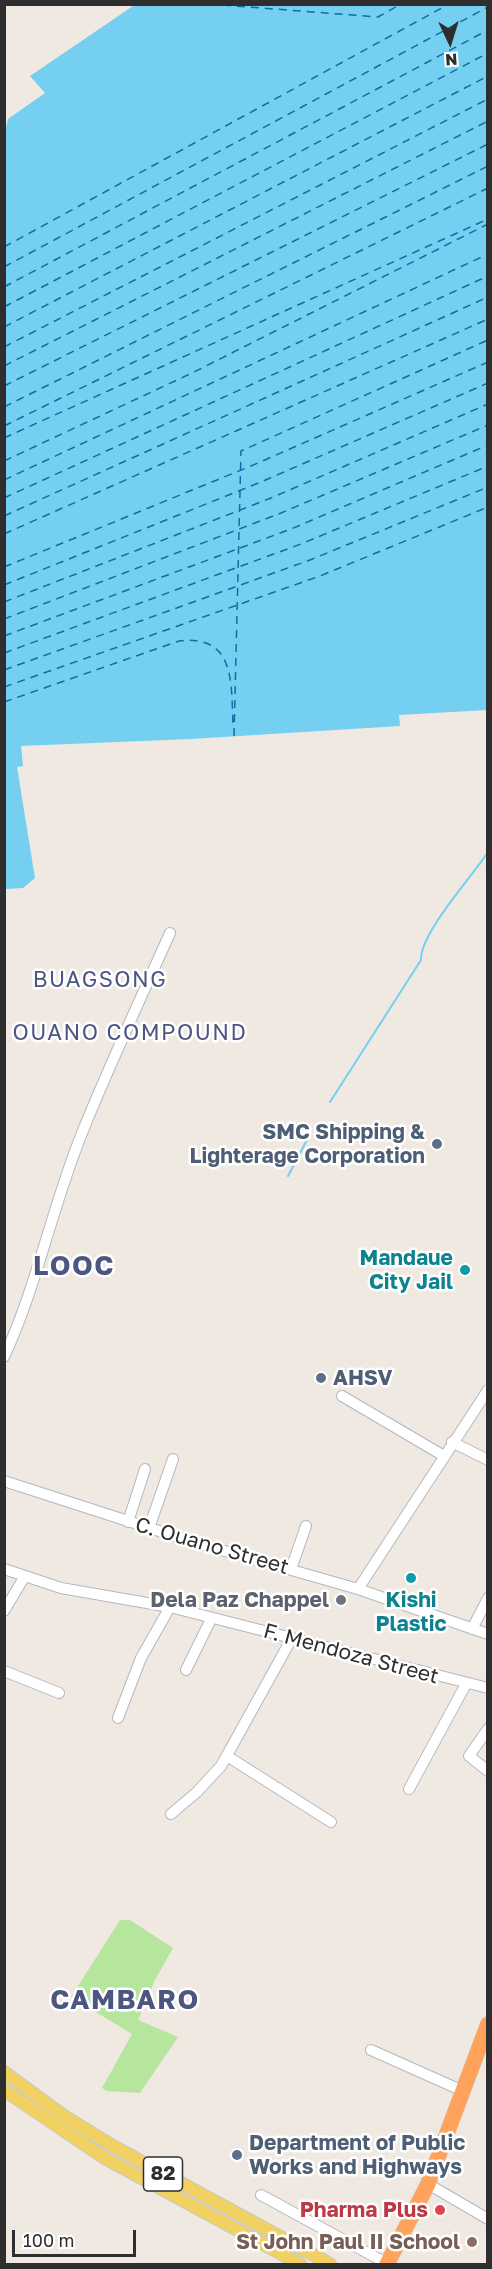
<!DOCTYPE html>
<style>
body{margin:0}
#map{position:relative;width:492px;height:2269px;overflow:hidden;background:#efe9e1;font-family:"Golos Text",sans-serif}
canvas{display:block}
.frame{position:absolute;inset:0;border:6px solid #2e2e2e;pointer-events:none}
.north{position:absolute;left:420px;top:12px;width:60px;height:60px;-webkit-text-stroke:4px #fff;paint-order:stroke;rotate:176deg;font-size:16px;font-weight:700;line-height:24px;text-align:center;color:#2e2e2e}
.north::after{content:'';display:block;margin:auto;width:21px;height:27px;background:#2e2e2e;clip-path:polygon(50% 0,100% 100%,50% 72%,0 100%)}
.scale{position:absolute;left:12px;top:2230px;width:124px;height:27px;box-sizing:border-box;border:3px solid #2e2e2e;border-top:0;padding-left:8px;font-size:18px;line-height:21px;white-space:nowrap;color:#2e2e2e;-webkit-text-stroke:4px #fff;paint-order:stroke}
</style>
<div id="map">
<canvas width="492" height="2269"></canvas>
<div class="frame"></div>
<div class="north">N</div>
<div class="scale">100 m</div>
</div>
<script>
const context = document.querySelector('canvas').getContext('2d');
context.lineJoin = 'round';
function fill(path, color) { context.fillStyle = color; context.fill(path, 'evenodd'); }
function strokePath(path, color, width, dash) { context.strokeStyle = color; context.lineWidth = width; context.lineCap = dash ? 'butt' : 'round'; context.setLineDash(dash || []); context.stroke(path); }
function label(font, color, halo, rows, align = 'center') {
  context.font = font + ' "Golos Text",sans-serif'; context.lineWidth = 5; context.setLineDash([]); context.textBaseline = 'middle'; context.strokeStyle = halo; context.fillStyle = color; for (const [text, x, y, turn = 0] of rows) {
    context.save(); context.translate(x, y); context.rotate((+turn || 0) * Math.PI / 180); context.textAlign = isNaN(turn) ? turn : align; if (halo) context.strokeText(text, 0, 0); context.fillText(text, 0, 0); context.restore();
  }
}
fill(new Path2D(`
 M 120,1920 L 130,1920 L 173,1948 L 155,1980 L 138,2020 L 178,2037 L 140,2093 L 107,2091 L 102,2088 L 132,2034 L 71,1997 Z`), '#b6e59e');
fill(new Path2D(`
 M 136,4 L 487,5 L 487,710 L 399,715 L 400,726 L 191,739 L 21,746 L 23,766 L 17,767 L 35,878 L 23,888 L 5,889 L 5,132 L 8,119 L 45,93 L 30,76 Z`), '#75cff0');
strokePath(new Path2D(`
 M 330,1102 L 421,960 C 420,933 472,877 488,852
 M 288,1176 L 308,1138`), '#75cff0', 2);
strokePath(new Path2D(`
 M 209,4 L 378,17 L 401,4
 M 4,247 L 449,4
 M 4,267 L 488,7
 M 4,287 L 488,30
 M 4,307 L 488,53
 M 4,327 L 488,76
 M 4,347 L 488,99
 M 4,366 L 488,121
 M 4,386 L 488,144
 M 4,407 L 488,166
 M 4,426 L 488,188
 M 4,438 L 488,219
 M 4,461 L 192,373 L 488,224
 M 4,480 L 488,254
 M 4,498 L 488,276
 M 4,516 L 488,297
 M 4,534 L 488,319
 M 4,567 L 251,466 L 488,362
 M 4,585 L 261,482 L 488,383
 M 4,602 L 271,498 L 488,404
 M 4,619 L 281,513 L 488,425
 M 4,636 L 291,529 L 488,445
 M 4,653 L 301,544 L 488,466
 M 4,670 L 310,560 L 488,487
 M 4,687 L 320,576 L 488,507
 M 4,702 L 179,641 C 236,634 231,684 233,725
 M 234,736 L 241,451 L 488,340`), '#0d6fa3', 1.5, [8, 6]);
const minor = new Path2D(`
 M 4,1357 C 37,1286 52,1207 82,1133 C 109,1066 140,1000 170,933
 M 342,1396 L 444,1456
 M 452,1442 L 488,1460
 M 4,1481 L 193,1542 L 358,1589 L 488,1634
 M 128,1522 L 145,1469
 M 149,1528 L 173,1459
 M 4,1569 L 61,1588 L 170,1607 L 488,1688
 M 291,1569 L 306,1526
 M 358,1589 L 488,1390
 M 4,1611 L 25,1576
 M 472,1629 L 488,1598
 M 186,1670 L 211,1619
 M 4,1671 L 59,1693
 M 118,1718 L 141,1658 L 170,1607
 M 488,1729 L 469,1756 L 488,1771
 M 227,1756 L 331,1822
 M 409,1789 L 466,1684
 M 171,1814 L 197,1792 L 221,1766 L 292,1638
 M 371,2050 L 463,2091
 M 428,2184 L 488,2219
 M 261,2195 L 388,2264`);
const major = new Path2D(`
 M 4,2072 L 64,2116 L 111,2145 L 330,2264
 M 4,2090 L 103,2157 L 300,2264`);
const highway = new Path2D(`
 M 387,2264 L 428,2184 L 488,2024`);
strokePath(minor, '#b4b7c1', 12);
strokePath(major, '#c9c9c9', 14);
strokePath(highway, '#c9c9c9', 16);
strokePath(minor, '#fff', 10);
strokePath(major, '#f2d163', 12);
strokePath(highway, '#ffa35c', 15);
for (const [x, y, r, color] of [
 [437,1144,6,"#5c6f8a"],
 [465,1270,6,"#0f9aa8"],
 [321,1378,6,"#5c6f8a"],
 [411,1578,6,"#0f9aa8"],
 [341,1600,6,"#6b7280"],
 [237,2155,6,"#5c6f8a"],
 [440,2210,6,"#e0444e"],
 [472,2242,6,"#8d6e63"]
]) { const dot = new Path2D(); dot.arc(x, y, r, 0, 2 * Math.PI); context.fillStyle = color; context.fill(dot); strokePath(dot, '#fff', 2); }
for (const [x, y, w] of [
 [163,2174,39]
]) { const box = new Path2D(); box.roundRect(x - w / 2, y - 17, w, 34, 4.5); context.fillStyle = '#fff'; context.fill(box); strokePath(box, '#2e2e2e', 1.5); }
label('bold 20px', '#2e2e2e', null, [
 ["82",163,2174]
]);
label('bold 21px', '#4e5e75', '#fff', [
 ["SMC Shipping &",425,1132,"right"],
 ["Lighterage Corporation",425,1156,"right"],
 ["AHSV",333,1378],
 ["Department of Public",249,2143],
 ["Works and Highways",249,2167]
], 'left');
label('bold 21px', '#0d838f', '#fff', [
 ["Mandaue",453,1258],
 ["City Jail",453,1282],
 ["Kishi",411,1600,"center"],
 ["Plastic",411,1624,"center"]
], 'right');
label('21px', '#2e2e2e', '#fff', [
 ["C. Ouano Street",212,1546,16],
 ["F. Mendoza Street",351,1654,15]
]);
label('bold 21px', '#5b616d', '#fff', [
 ["Dela Paz Chappel",329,1600]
], 'right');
label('bold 21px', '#be3a42', '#fff', [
 ["Pharma Plus",428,2210]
], 'right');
label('bold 21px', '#785e54', '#fff', [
 ["St John Paul II School",460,2242]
], 'right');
context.letterSpacing = '1.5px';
label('22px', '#4d5680', '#fff', [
 ["BUAGSONG",100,980],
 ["OUANO COMPOUND",130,1033]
]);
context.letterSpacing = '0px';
context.letterSpacing = '1.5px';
label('bold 27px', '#4d5680', '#fff', [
 ["LOOC",74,1266],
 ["CAMBARO",125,2000]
]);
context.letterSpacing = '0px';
</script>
